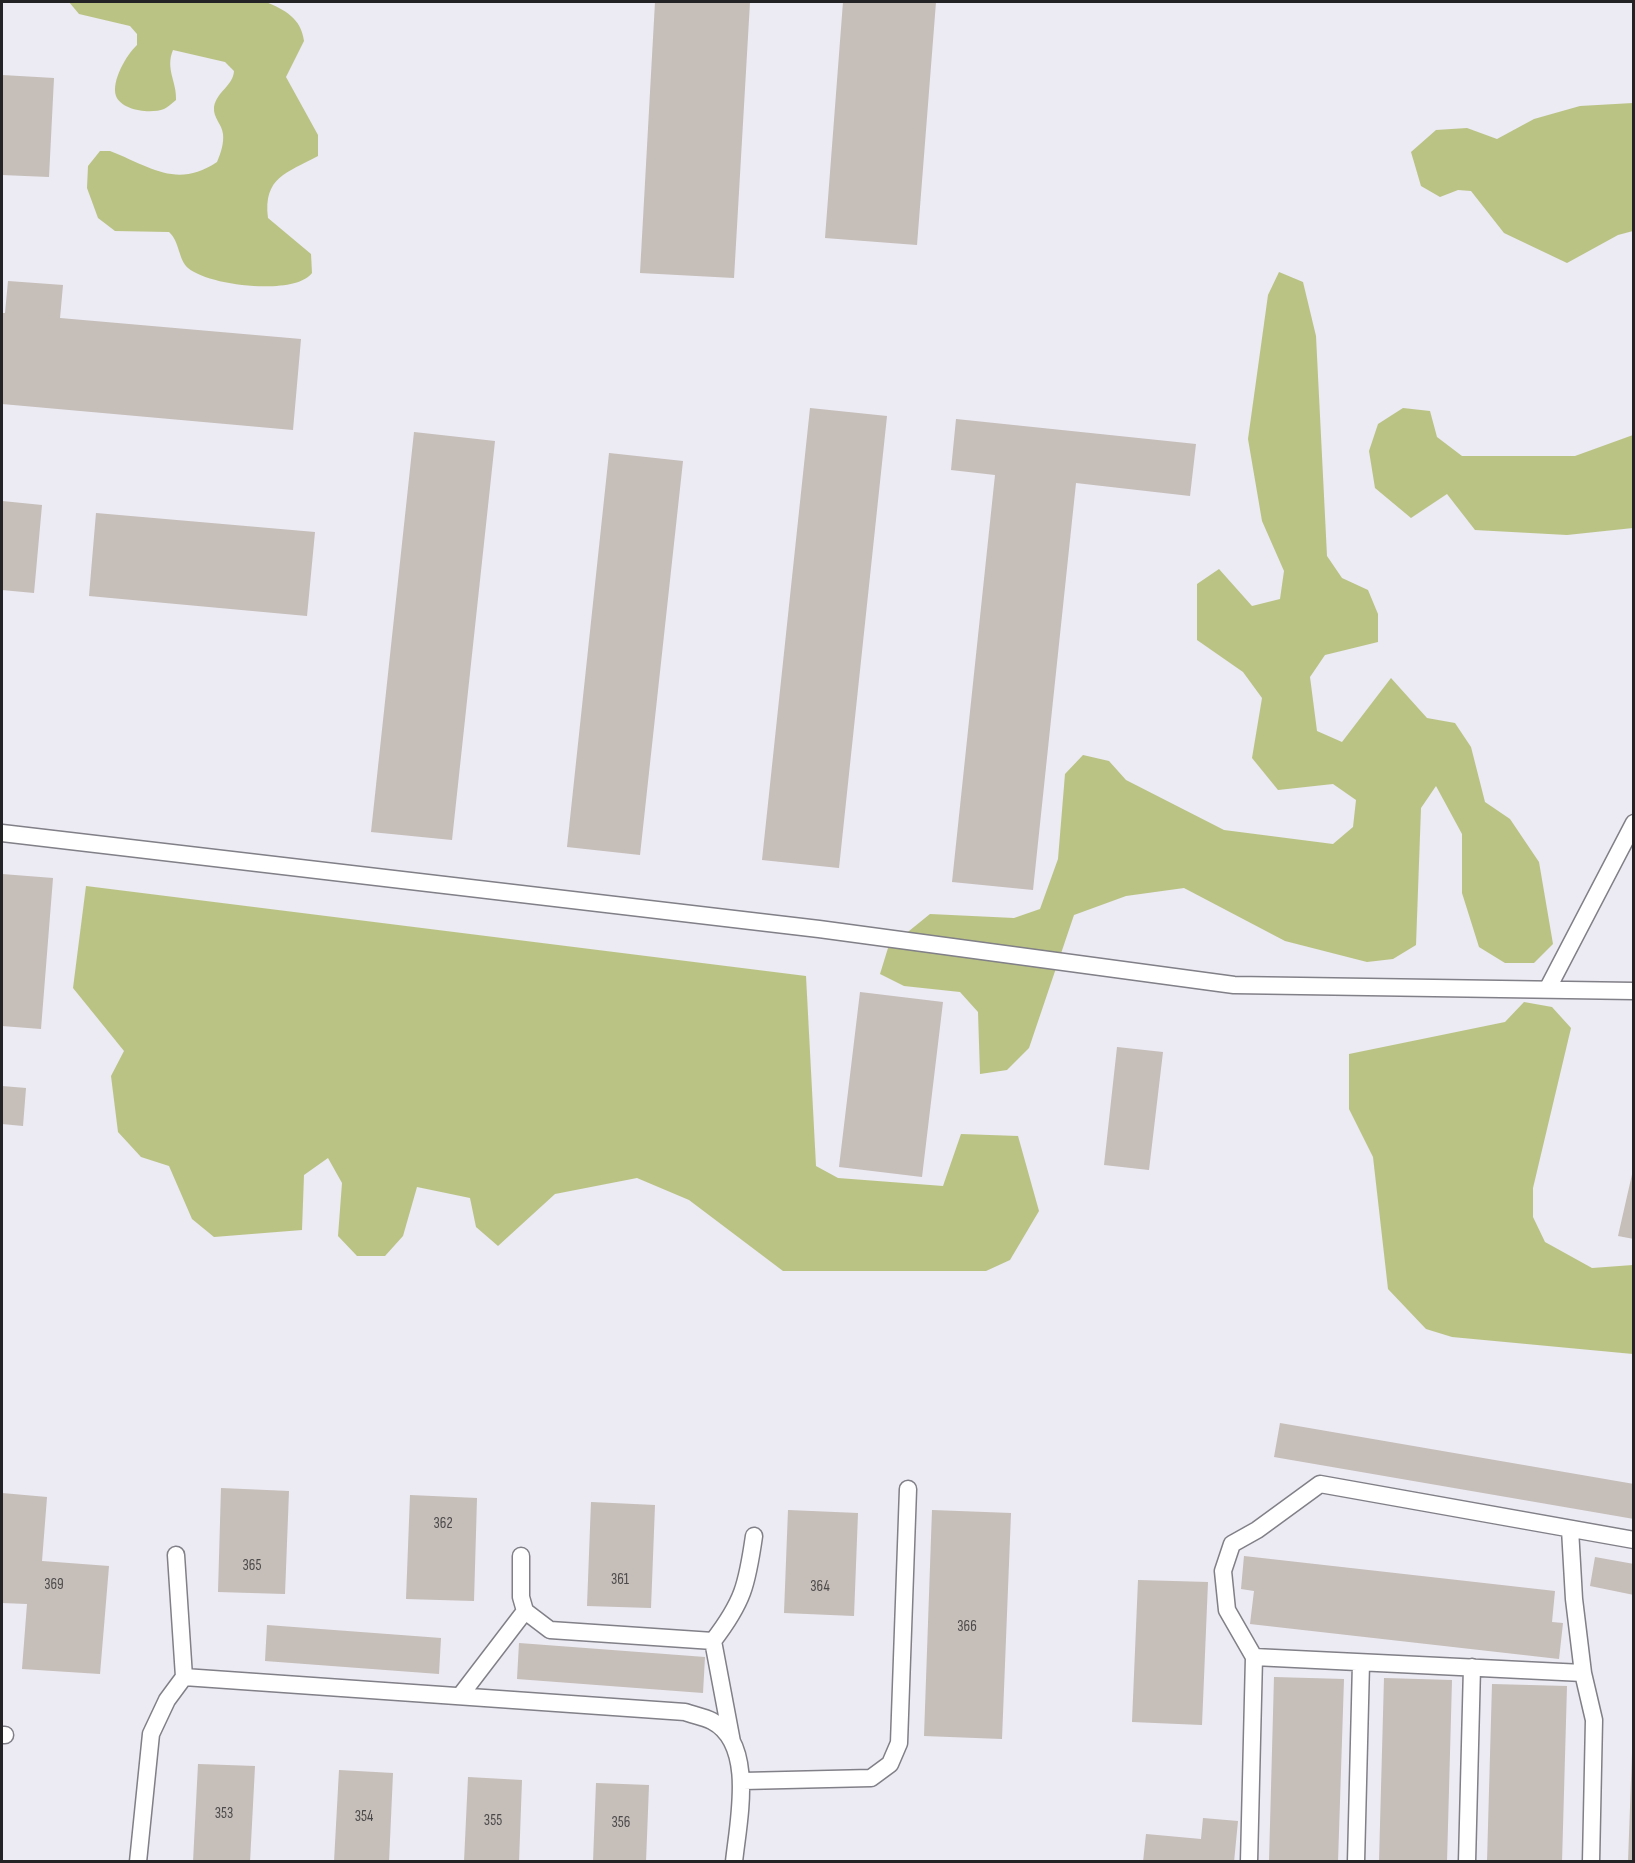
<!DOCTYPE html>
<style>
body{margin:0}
#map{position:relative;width:1635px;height:1863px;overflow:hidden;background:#eceaf2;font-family:"Sofia Sans Condensed",sans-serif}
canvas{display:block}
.frame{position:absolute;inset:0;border:3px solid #232225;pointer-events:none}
</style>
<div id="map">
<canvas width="1635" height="1863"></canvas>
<div class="frame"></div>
</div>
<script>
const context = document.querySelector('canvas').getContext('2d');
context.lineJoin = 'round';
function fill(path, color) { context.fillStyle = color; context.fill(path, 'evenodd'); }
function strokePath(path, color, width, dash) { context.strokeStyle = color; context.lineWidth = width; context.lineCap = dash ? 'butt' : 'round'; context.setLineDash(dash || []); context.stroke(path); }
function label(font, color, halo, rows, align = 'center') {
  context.font = font + ' "Sofia Sans Condensed",sans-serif'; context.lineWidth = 4.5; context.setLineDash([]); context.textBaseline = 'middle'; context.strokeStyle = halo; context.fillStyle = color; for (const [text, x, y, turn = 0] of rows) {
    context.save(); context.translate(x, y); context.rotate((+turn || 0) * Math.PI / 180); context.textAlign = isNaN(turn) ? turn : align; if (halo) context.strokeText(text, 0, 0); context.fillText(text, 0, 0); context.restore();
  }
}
fill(new Path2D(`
 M 69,2 L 266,2 C 285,10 301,18 304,41 L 286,77 L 318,135 L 318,156 C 287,173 263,177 268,218 L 311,254 L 312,273 C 295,296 209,286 188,268 C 178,259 180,242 169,232 L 115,231 L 98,218 L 87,188 L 88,166 L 100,151 L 110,151 C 151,167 177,189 217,162 C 221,153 224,143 223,134 C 222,124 213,118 214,107 C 217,91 233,86 234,71 L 225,62 L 173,50 C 165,69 177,82 176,100 C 172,103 168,107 164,109 C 151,114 122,111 116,96 C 111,81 127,54 137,45 L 137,34 L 130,26 L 79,14 Z
 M 1633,103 L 1633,231 L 1618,235 L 1567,263 L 1504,233 L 1471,191 L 1458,190 L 1440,197 L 1421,186 L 1411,152 L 1436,130 L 1467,128 L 1497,139 L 1534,119 L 1580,106 Z
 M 1279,272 L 1303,282 L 1316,336 L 1327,556 L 1342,578 L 1368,590 L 1378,614 L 1378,642 L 1325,655 L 1310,677 L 1317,731 L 1342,742 L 1391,678 L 1427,718 L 1455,723 L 1471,747 L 1485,802 L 1510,819 L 1539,862 L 1553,944 L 1534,963 L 1505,963 L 1479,947 L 1462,893 L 1462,834 L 1436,786 L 1421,808 L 1416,945 L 1393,959 L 1367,962 L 1285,941 L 1184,888 L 1126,896 L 1074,915 L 1029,1048 L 1007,1070 L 980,1074 L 978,1012 L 960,992 L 904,986 L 880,974 L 888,948 L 930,914 L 1014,918 L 1040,909 L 1058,859 L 1065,774 L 1083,755 L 1109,761 L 1126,780 L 1224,830 L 1333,844 L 1353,827 L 1356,800 L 1333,784 L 1278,790 L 1252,758 L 1262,698 L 1243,672 L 1197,640 L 1197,584 L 1219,569 L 1252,606 L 1280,599 L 1284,571 L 1262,521 L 1248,439 L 1268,295 Z
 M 1403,408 L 1430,411 L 1437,437 L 1462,456 L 1575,456 L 1633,435 L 1633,528 L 1567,535 L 1475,530 L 1447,494 L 1411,518 L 1375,488 L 1369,451 L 1378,424 Z
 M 86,886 L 806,976 L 816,1166 L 838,1178 L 943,1186 L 961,1134 L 1018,1136 L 1039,1211 L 1010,1260 L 986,1271 L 783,1271 L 689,1200 L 637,1178 L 555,1194 L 498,1246 L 476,1227 L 470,1198 L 417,1187 L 403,1236 L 385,1256 L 357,1256 L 338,1236 L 342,1183 L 328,1158 L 304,1175 L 302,1230 L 214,1237 L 192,1219 L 169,1166 L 141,1157 L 118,1132 L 111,1076 L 124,1051 L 73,988 Z
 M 1524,1002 L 1552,1007 L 1571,1028 L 1533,1188 L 1533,1217 L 1545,1242 L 1592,1268 L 1633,1265 L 1633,1354 L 1452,1337 L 1426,1329 L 1388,1289 L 1373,1157 L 1349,1109 L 1349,1054 L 1505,1022 Z`), '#bac384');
fill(new Path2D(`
 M 655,2 L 750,2 L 734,278 L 640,273 Z
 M 843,2 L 936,2 L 917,245 L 825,238 Z
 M 2,75 L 54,78 L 49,177 L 2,175 Z
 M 8,281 L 63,285 L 60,318 L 301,339 L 293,430 L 2,404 L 2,313 L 5,313 Z
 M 810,408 L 887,416 L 839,868 L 762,860 Z
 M 956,419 L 1196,444 L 1190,496 L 1076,483 L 1033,890 L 952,882 L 995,475 L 951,470 Z
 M 414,432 L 495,441 L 452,840 L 371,832 Z
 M 609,453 L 683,461 L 640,855 L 567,847 Z
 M 2,501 L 42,505 L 34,593 L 2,590 Z
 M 96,513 L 315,532 L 307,616 L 89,596 Z
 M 2,874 L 53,878 L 41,1029 L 2,1026 Z
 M 860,992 L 943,1002 L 922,1177 L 839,1167 Z
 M 1117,1047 L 1163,1052 L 1149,1170 L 1104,1165 Z
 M 2,1086 L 26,1088 L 23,1126 L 2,1124 Z
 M 1633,1170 L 1634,1170 L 1634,1239 L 1618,1236 Z
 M 1280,1423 L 1634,1484 L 1634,1519 L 1274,1457 Z
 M 221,1488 L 289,1491 L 285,1594 L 218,1592 Z
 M 2,1493 L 47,1497 L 42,1561 L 109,1566 L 100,1674 L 22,1669 L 27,1604 L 2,1603 Z
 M 410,1495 L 477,1498 L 474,1601 L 406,1599 Z
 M 591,1502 L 655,1505 L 651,1608 L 587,1606 Z
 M 788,1510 L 858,1513 L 854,1616 L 784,1613 Z
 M 932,1510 L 1011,1513 L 1002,1739 L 924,1736 Z
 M 1244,1556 L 1555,1591 L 1552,1622 L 1563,1623 L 1559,1659 L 1250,1624 L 1254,1591 L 1241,1589 Z
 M 1595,1557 L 1634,1564 L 1634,1595 L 1590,1586 Z
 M 1138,1580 L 1208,1582 L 1202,1725 L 1132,1722 Z
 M 267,1625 L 441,1638 L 439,1674 L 265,1661 Z
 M 519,1643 L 705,1657 L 703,1693 L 517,1679 Z
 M 1274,1677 L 1344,1679 L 1338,1862 L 1269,1862 Z
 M 1384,1678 L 1452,1680 L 1447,1862 L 1379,1862 Z
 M 1492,1684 L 1567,1686 L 1562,1862 L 1487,1862 Z
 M 1632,1753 L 1634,1862 L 1628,1862 Z
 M 198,1764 L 255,1766 L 250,1862 L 193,1862 Z
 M 339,1770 L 393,1773 L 389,1862 L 334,1862 Z
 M 468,1777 L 522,1780 L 519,1862 L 464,1862 Z
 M 596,1783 L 649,1785 L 646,1862 L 593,1862 Z
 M 1203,1818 L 1238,1821 L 1234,1862 L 1143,1862 L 1146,1834 L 1201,1839 Z`), '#c5beb9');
const service = new Path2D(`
 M 2,833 L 819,929 L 1234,985 L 1634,991
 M 1548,988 L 1634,823
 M 1570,1529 L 1574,1599 L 1583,1673 L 1594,1720 L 1591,1862
 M 176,1555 L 184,1677 L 685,1712 C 693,1715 704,1717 712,1721 C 756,1744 738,1822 734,1862
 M 521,1556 L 521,1597 L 525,1611 L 550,1630 L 713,1641 L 732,1742
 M 713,1641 C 743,1602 747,1585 754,1536
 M 1583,1673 L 1254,1657 L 1227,1610 L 1223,1571 L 1232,1544 L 1257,1530 L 1320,1484 L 1634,1540
 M 460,1696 L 525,1611
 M 2,1735 L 5,1735
 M 743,1781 L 871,1778 L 890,1764 L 899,1743 L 908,1489
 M 138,1862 L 151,1734 L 167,1700 L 184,1677
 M 1249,1862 L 1254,1657
 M 1356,1862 L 1361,1663
 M 1467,1862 L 1472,1667`);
strokePath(service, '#817f87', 19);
strokePath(service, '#fff', 16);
label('15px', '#4c494a', null, [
 ["362",443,1524],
 ["365",252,1566],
 ["361",620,1580],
 ["369",54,1585],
 ["364",820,1587],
 ["366",967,1627],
 ["353",224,1814],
 ["354",364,1817],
 ["355",493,1821],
 ["356",621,1823]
]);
</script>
